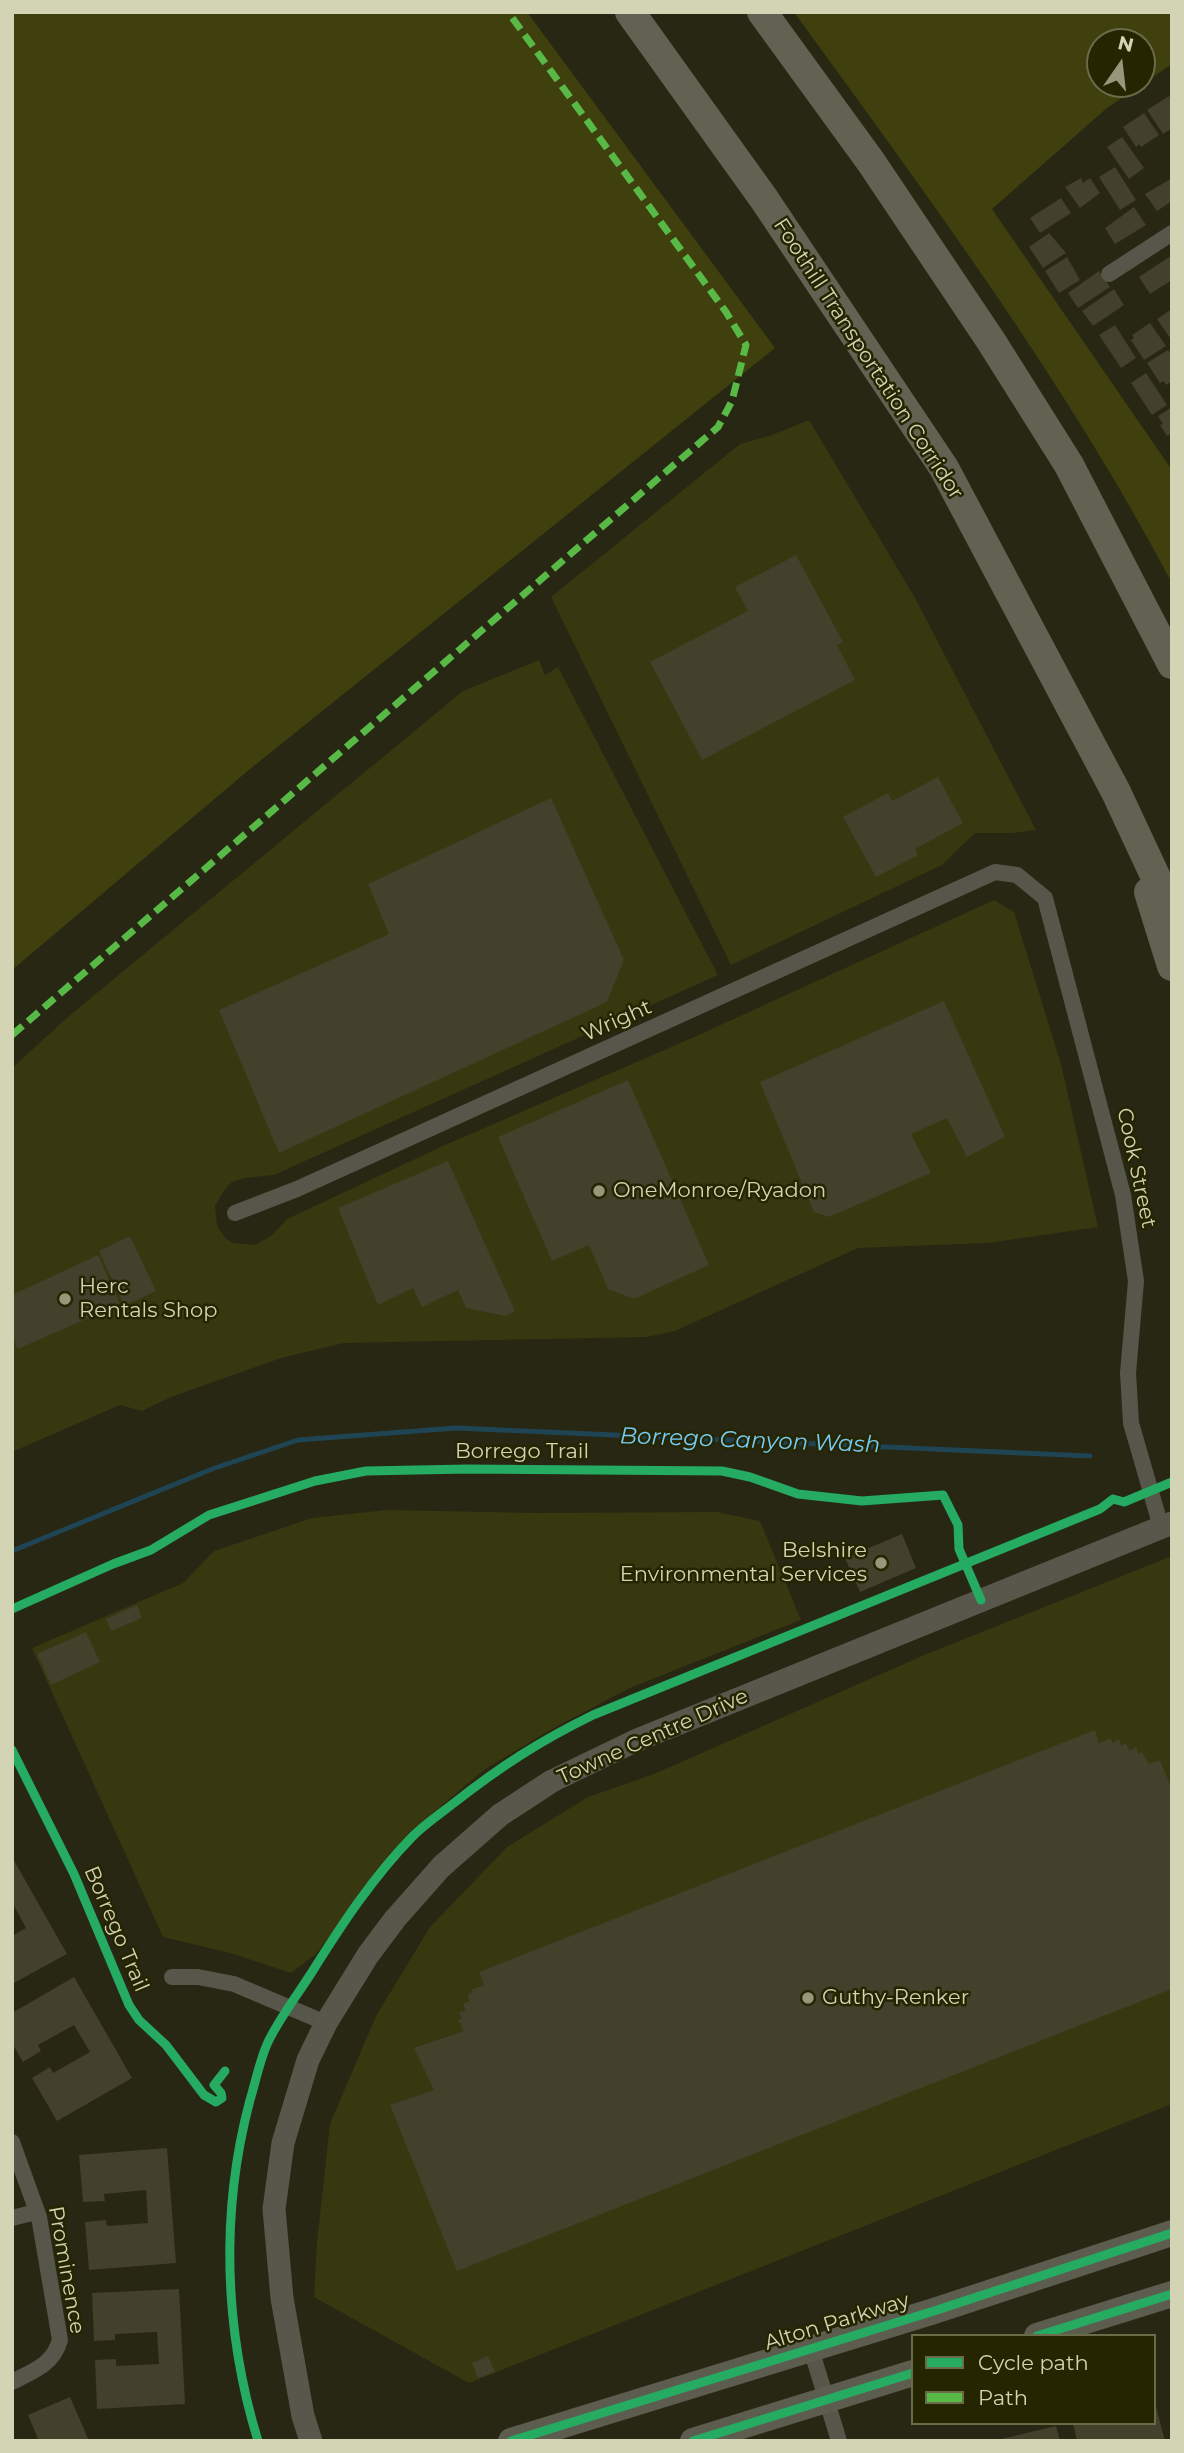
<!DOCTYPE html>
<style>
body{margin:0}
#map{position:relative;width:1184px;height:2453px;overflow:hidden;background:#272713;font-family:Montserrat,sans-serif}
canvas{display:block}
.frame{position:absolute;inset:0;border:14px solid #d2d4b3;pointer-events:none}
.legend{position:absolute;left:911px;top:2334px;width:245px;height:91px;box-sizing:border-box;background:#252501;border:2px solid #6a6b48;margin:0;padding:9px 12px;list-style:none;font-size:21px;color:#d2d4b3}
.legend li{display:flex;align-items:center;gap:14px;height:35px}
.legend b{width:35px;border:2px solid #6a6b48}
.north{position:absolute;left:1086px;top:28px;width:70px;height:70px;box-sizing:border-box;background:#252501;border:2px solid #6a6b48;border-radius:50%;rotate:14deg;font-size:19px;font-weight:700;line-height:28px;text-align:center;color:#d2d4b3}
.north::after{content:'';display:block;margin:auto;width:24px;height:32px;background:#96977b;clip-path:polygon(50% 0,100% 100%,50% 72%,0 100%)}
</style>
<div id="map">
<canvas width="1184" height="2453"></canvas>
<div class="frame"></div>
<ul class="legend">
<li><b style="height:9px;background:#26ab63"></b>Cycle path</li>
<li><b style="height:9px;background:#58b947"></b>Path</li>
</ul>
<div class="north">N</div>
</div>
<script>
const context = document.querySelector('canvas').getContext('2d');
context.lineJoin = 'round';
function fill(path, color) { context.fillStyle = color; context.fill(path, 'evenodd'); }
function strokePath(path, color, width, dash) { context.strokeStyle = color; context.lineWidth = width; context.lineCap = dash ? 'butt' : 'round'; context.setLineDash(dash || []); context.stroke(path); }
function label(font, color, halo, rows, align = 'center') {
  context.font = font + ' Montserrat,sans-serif'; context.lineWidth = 5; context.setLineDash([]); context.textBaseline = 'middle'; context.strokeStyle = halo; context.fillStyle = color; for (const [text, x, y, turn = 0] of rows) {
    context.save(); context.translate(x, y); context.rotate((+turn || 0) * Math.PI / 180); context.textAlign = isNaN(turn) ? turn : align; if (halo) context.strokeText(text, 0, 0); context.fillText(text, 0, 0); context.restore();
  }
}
fill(new Path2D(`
 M 809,420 L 914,596 L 1036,830 L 1013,833 L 975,833 L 942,865 L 731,965 L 551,597 L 740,444 L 772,435 Z
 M 539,660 L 545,675 L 558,667 L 718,975 L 274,1175 L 244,1178 L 232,1182 L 225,1189 L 215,1206 L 217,1225 L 225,1238 L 233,1243 L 255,1245 L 271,1236 L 287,1219 L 445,1145 L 692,1038 L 994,900 L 1014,912 L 1061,1064 L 1098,1227 L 988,1243 L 858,1248 L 675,1331 L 647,1337 L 344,1343 L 281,1358 L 171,1397 L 142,1411 L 120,1405 L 12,1452 L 12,1068 L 70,1015 L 463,691 Z
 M 387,1510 L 538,1513 L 717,1512 L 760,1521 L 801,1620 L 630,1688 L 550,1730 L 484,1770 L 409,1833 L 315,1955 L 291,1973 L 230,1953 L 163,1937 L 32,1648 L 183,1583 L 214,1551 L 312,1518 Z
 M 1172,1556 L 1172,2104 L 469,2383 L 314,2297 L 317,2242 L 330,2124 L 376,2016 L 430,1927 L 507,1847 L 588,1797 L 654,1774 L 922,1656 Z`), '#373710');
fill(new Path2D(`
 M 12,12 L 527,12 L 775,348 L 250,769 L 12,970 Z
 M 794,12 L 1172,12 L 1172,64 L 1107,108 L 992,209 L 1172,470 L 1172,583 C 1065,380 928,197 794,12 ZM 1100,42 L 1142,42 L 1142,84 L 1100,84 Z`), '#3f400d');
strokePath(new Path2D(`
 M 12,1551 L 212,1469 L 298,1440 L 456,1428 L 1090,1456`), '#1f4453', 5);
fill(new Path2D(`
 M 1169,96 L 1172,101 L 1172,128 L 1163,134 L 1147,110 Z
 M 1144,113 L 1159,135 L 1141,147 L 1139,144 L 1136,147 L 1123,127 Z
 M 1122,137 L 1144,168 L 1129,179 L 1107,147 Z
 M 1115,167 L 1136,200 L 1120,210 L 1099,177 Z
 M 1081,178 L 1083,183 L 1090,178 L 1100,193 L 1080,208 L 1065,187 Z
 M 1172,178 L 1172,201 L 1157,211 L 1145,194 Z
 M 1061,198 L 1071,213 L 1040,233 L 1030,218 Z
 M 1134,207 L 1146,225 L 1115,244 L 1105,228 Z
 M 1049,233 L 1066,253 L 1043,268 L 1029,247 Z
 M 1067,257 L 1080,280 L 1059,293 L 1045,271 Z
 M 1169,257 L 1172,261 L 1172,280 L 1150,294 L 1139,277 Z
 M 1099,271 L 1110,287 L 1078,308 L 1068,293 Z
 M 1114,289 L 1124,305 L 1093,326 L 1082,311 Z
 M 1172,309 L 1172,341 L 1157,319 Z
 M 1150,323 L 1166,346 L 1144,360 L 1131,340 L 1134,338 L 1132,335 Z
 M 1115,325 L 1136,358 L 1121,368 L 1099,335 Z
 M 1168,350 L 1172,355 L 1172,381 L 1166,385 L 1164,381 L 1160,383 L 1147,363 Z
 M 1146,373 L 1167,405 L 1152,415 L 1131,383 Z
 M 1172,407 L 1172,433 L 1167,436 L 1160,425 L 1163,424 L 1158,416 Z
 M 796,555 L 843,642 L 837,645 L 855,680 L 702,760 L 650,662 L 748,611 L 735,587 Z
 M 938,777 L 963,823 L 915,849 L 918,855 L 876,877 L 843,817 L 888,793 L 892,801 Z
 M 551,798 L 624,960 L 607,1002 L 279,1153 L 219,1010 L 389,934 L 368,884 Z
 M 944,1001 L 1005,1137 L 967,1157 L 947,1118 L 911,1134 L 931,1173 L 829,1217 L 814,1212 L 760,1082 Z
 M 628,1080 L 709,1265 L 634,1299 L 608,1289 L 589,1245 L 552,1261 L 498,1137 Z
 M 448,1161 L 515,1311 L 505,1316 L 466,1308 L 458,1290 L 422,1307 L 413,1288 L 378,1305 L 338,1208 Z
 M 130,1236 L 156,1291 L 124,1306 L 99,1251 Z
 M 98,1255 L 120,1304 L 18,1349 L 12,1337 L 12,1295 Z
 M 902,1534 L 916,1568 L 860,1592 L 845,1558 Z
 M 137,1605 L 142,1618 L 111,1631 L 106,1619 Z
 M 86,1632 L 100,1662 L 51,1685 L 37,1654 Z
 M 1095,1730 L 1099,1743 L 1111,1738 L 1112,1743 L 1119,1739 L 1121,1746 L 1126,1743 L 1130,1751 L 1136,1747 L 1139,1754 L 1142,1752 L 1149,1764 L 1160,1760 L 1172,1790 L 1172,1989 L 457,2271 L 390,2105 L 434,2090 L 414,2048 L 464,2031 L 458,2020 L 462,2019 L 459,2012 L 466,2011 L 463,2004 L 470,2001 L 467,1995 L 473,1993 L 471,1990 L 484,1985 L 479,1972 Z
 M 12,1857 L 67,1954 L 12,1984 L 12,1936 L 26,1928 L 12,1902 Z
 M 74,1977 L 132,2078 L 57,2121 L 32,2078 L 50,2067 L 53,2073 L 90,2052 L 74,2025 L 38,2045 L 41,2051 L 23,2062 L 12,2043 L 12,2013 Z
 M 167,2148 L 176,2263 L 89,2270 L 85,2222 L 106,2220 L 107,2226 L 148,2223 L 146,2190 L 104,2194 L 105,2201 L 83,2202 L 79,2155 Z
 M 179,2289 L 185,2404 L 97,2409 L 95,2360 L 116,2359 L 116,2366 L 159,2364 L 157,2332 L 115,2334 L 115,2340 L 94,2341 L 92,2293 Z
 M 488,2356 L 495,2372 L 478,2378 L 472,2363 Z
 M 70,2397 L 89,2441 L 39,2441 L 28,2415 Z
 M 1154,2399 L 1165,2441 L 1077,2441 L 1073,2423 L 1154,2423 Z
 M 1056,2426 L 1060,2441 L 997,2441 L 997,2440 Z`), '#43402b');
strokePath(new Path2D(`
 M 1109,274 L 1172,233
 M 235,1213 L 297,1189 L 995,872 L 1017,875 L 1045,898 L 1123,1195 L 1136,1281 L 1128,1373 L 1131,1423 L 1161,1527
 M 172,1977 L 198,1977 L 234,1984 L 326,2023
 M 12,2142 L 39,2217 L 60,2340 C 53,2365 33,2371 12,2382
 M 12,2218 L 36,2212
 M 811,2349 L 839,2441`), '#56574a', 16);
strokePath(new Path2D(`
 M 311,2441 L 303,2416 L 282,2298 L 274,2209 L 283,2143 L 308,2060 L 326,2023 L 368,1955 L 395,1919 L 441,1867 L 500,1815 L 552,1781 L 635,1741 L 1172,1523`), '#57574b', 23);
strokePath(new Path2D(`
 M 1037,2336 L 1172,2294
 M 511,2441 L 934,2311 L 1172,2233
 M 693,2441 L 913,2373`), '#5d5d4f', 26);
strokePath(new Path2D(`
 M 630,12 L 764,199 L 944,468 L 1116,792 L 1172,912
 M 762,12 L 871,162 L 991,341 L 1069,465 L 1172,664
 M 1149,892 L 1172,966`), '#626253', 30);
strokePath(new Path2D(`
 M 12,1035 L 718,427 L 732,401 L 746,345 L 726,312 L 508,12`), '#58b947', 7, [14, 7]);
strokePath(new Path2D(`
 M 12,1609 L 113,1564 L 151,1550 L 209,1515 L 315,1481 L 366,1471 L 467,1469 L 722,1471 L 750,1477 L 798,1494 L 862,1501 L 943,1495 L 958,1525 L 959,1549 L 981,1600
 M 12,1750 L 74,1874 L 129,2005 L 139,2020 L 166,2045 L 204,2095 L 216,2102 L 222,2098 L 221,2093 L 214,2085 L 225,2071
 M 1037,2336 L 1172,2294
 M 258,2441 C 224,2330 220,2212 250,2100 C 256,2081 260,2058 269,2040 C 281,2016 298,1994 312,1972 C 342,1924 373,1877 413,1836 C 425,1824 441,1813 454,1803 C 501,1766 540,1741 593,1715 L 1100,1509 L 1113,1499 L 1124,1502 L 1172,1482
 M 511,2441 L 934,2311 L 1172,2233
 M 693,2441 L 913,2373`), '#26ab63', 9);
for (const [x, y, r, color] of [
 [599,1191,7,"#96977b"],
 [65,1299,7,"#96977b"],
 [881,1563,7,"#96977b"],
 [808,1998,7,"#96977b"]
]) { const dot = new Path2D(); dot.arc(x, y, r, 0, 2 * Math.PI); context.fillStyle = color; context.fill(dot); strokePath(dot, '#252501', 2.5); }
label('21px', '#d2d4b3', '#252501', [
 ["Foothill Transportation Corridor",868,359,57],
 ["Wright",617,1021,-24],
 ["Cook Street",1136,1168,78],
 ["Borrego Trail",522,1452],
 ["Towne Centre Drive",653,1737,-24],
 ["Borrego Trail",116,1929,67],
 ["Prominence",66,2270,80],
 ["Alton Parkway",837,2322,-17]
]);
label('21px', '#d2d4b3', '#252501', [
 ["OneMonroe/Ryadon",613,1191],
 ["Herc",79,1287],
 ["Rentals Shop",79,1311],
 ["Belshire",867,1551,"right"],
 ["Environmental Services",867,1575,"right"],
 ["Guthy-Renker",822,1998]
], 'left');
label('italic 23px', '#74caf2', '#252501', [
 ["Borrego Canyon Wash",750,1441,2]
]);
</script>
